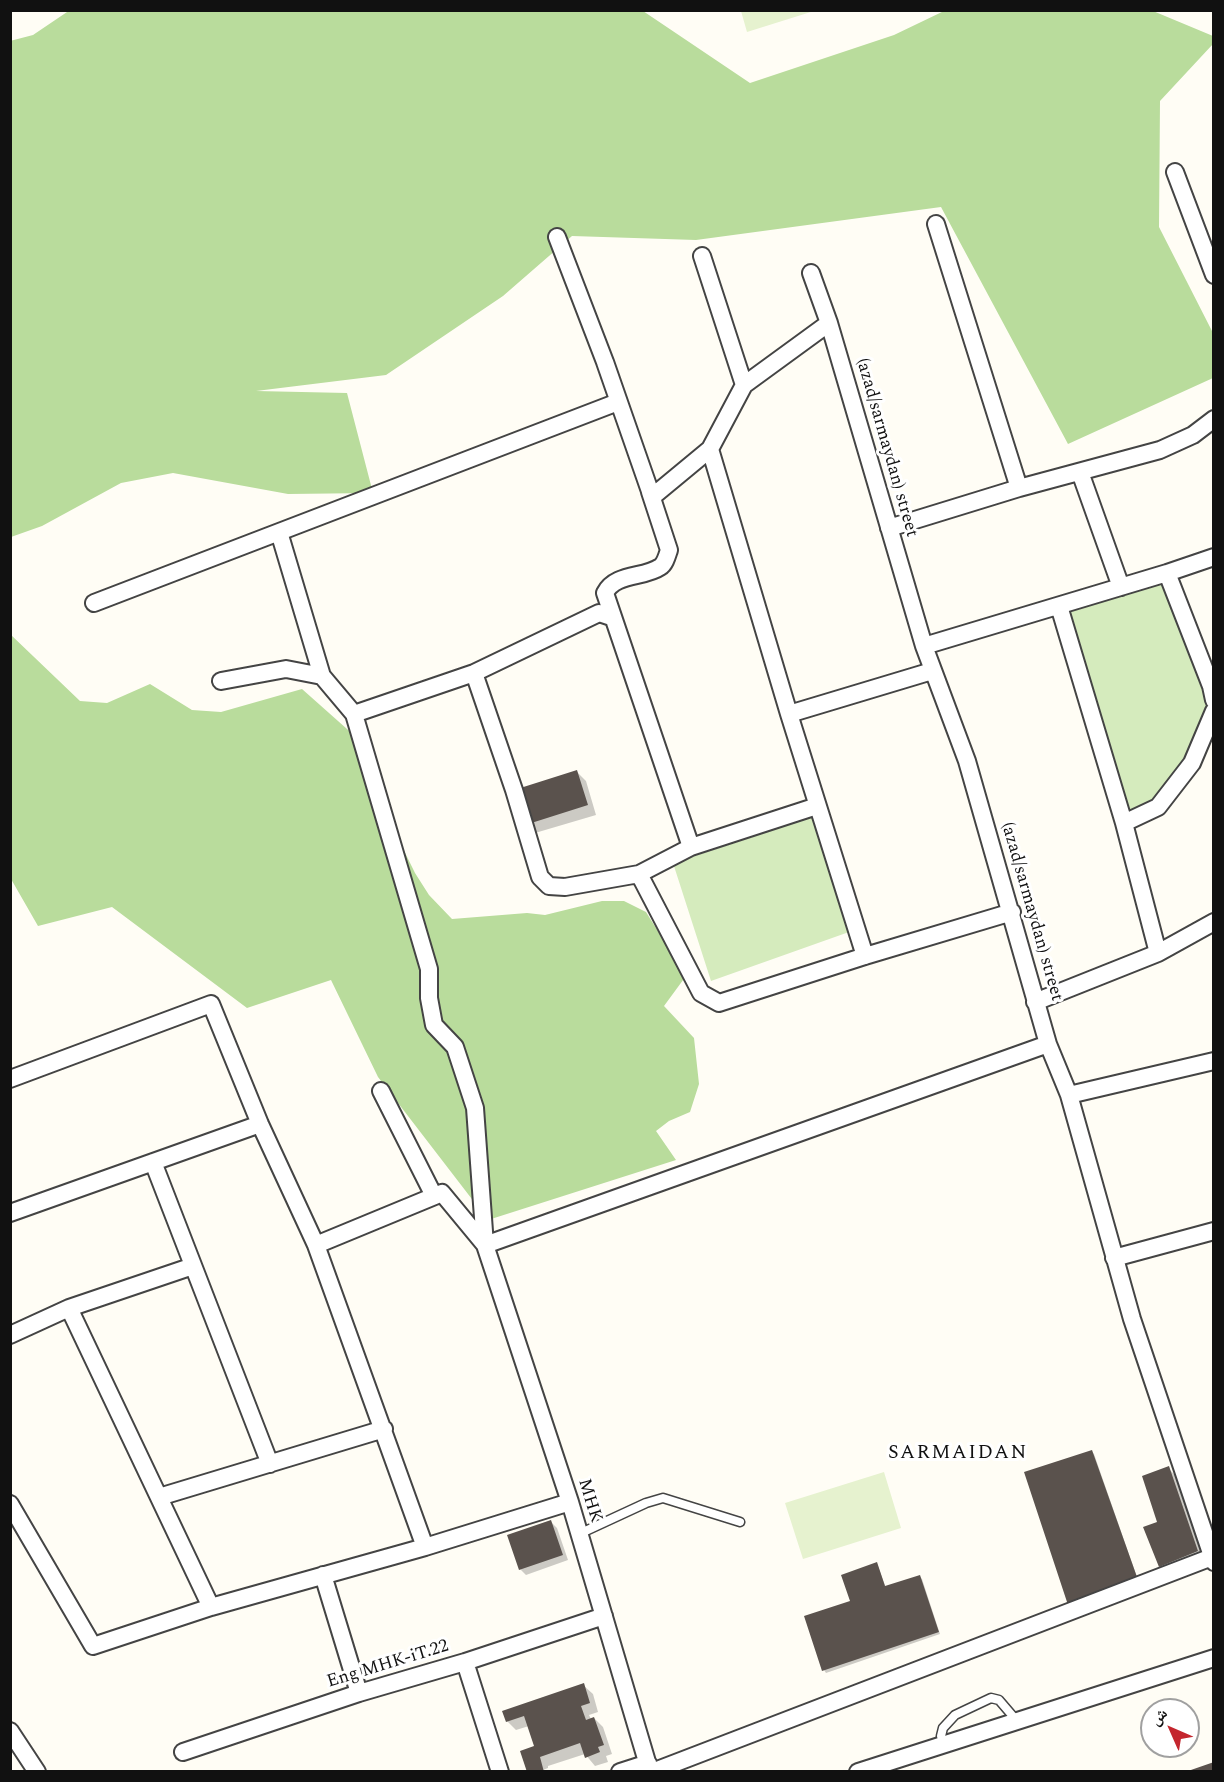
<!DOCTYPE html>
<meta charset="utf-8">
<style>
body{margin:0}
#map{position:relative;width:1224px;height:1782px;overflow:hidden;background:#fffdf5;font-family:Spectral,"Noto Naskh Arabic",serif}
canvas{display:block}
.frame{position:absolute;inset:0;border:12px solid #111;pointer-events:none}
.north{position:absolute;left:1140px;top:1698px;width:60px;height:60px;box-sizing:border-box;background:#fff;border:2px solid #a0a0a0;border-radius:50%;rotate:315deg;font-size:16px;font-weight:700;line-height:24px;text-align:center;color:#111}
.north::after{content:'';display:block;margin:auto;width:21px;height:27px;background:#c4262e;clip-path:polygon(50% 0,100% 100%,50% 72%,0 100%)}
</style>
<div id="map">
<canvas width="1224" height="1782"></canvas>
<div class="frame"></div>
<div class="north">ش</div>
</div>
<script>
const context = document.querySelector('canvas').getContext('2d');
context.lineJoin = 'round';
function fill(path, color) { context.fillStyle = color; context.fill(path, 'evenodd'); }
function strokePath(path, color, width, dash) { context.strokeStyle = color; context.lineWidth = width; context.lineCap = dash ? 'butt' : 'round'; context.setLineDash(dash || []); context.stroke(path); }
function label(font, color, halo, rows, align = 'center') {
  context.font = font + ' Spectral,serif'; context.lineWidth = 6; context.setLineDash([]); context.textBaseline = 'middle'; context.strokeStyle = halo; context.fillStyle = color; for (const [text, x, y, turn = 0] of rows) {
    context.save(); context.translate(x, y); context.rotate((+turn || 0) * Math.PI / 180); context.textAlign = isNaN(turn) ? turn : align; if (halo) context.strokeText(text, 0, 0); context.fillText(text, 0, 0); context.restore();
  }
}
fill(new Path2D(`
 M 1167,573 L 1213,711 L 1158,807 L 1124,823 L 1059,606 Z
 M 813,817 L 849,932 L 711,981 L 673,863 Z`), '#d5ebbd');
fill(new Path2D(`
 M 70,10 L 643,11 L 750,83 L 894,35 L 944,11 L 1153,11 L 1213,36 L 1213,44 L 1160,101 L 1159,227 L 1213,333 L 1213,378 L 1068,444 L 941,207 L 696,240 L 572,236 L 503,296 L 386,375 L 256,391 L 347,393 L 373,493 L 288,494 L 173,473 L 121,483 L 42,526 L 11,537 L 10,41 L 33,35 Z
 M 10,634 L 80,701 L 107,703 L 150,684 L 192,710 L 221,712 L 302,689 L 356,737 L 378,798 L 415,873 L 429,895 L 452,919 L 527,913 L 545,915 L 602,901 L 624,901 L 646,912 L 686,976 L 664,1006 L 694,1038 L 699,1084 L 690,1112 L 669,1121 L 656,1131 L 676,1160 L 488,1220 L 378,1077 L 331,980 L 247,1008 L 112,907 L 38,926 L 11,879 Z`), '#b9dc9c');
fill(new Path2D(`
 M 741,11 L 741,10 L 814,11 L 747,32 Z
 M 884,1472 L 901,1528 L 803,1559 L 785,1503 Z`), '#e6f2cf');
fill(new Path2D(`
 M 577,772 L 586,781 L 596,815 L 535,833 L 526,824 Z
 M 1091,1451 L 1094,1454 L 1138,1580 L 1026,1473 Z
 M 1168,1468 L 1177,1477 L 1206,1560 L 1170,1576 L 1160,1567 L 1145,1528 L 1159,1523 Z
 M 551,1522 L 557,1528 L 568,1560 L 526,1575 L 520,1569 Z
 M 877,1564 L 886,1588 L 919,1576 L 922,1579 L 940,1634 L 826,1673 L 824,1670 L 852,1602 Z
 M 583,1685 L 593,1694 L 598,1712 L 589,1715 L 591,1719 L 594,1718 L 603,1727 L 612,1754 L 606,1756 L 608,1762 L 595,1766 L 585,1754 L 548,1766 L 548,1768 L 538,1772 L 536,1747 L 529,1726 L 516,1730 L 507,1721 Z`), '#0003');
fill(new Path2D(`
 M 577,770 L 588,805 L 525,825 L 514,790 Z
 M 1092,1450 L 1137,1577 L 1068,1605 L 1024,1472 Z
 M 1169,1466 L 1198,1551 L 1159,1567 L 1143,1527 L 1157,1522 L 1142,1476 Z
 M 551,1520 L 563,1555 L 519,1570 L 507,1535 Z
 M 877,1562 L 885,1586 L 920,1575 L 939,1632 L 822,1671 L 804,1616 L 850,1601 L 841,1575 Z
 M 584,1683 L 590,1703 L 581,1706 L 586,1720 L 594,1717 L 604,1745 L 598,1747 L 600,1752 L 585,1758 L 580,1743 L 540,1757 L 544,1772 L 527,1772 L 520,1751 L 534,1746 L 524,1716 L 506,1722 L 502,1711 Z
 M 1214,1762 L 1214,1772 L 1189,1772 L 1188,1771 Z`), '#5a524d');
const service = new Path2D(`
 M 579,1534 L 646,1503 L 663,1498 L 740,1522
 M 944,1744 L 941,1736 L 943,1728 L 955,1715 L 991,1698 L 999,1700 L 1017,1721`);
const minor = new Path2D(`
 M 1175,172 L 1214,275
 M 936,224 L 1019,488
 M 557,237 L 605,362 L 652,497 L 710,449 L 744,385
 M 702,256 L 744,385 L 829,323
 M 811,273 L 829,323 L 924,646 L 967,761 L 1048,1044 L 1069,1095 L 1132,1319 L 1214,1562
 M 710,449 L 789,714 L 865,956
 M 1080,472 L 1121,587
 M 650,492 L 669,550 C 667,556 665,564 660,567 C 644,578 615,573 605,593 L 691,847
 M 889,528 L 1019,488 L 1160,450 L 1193,435 L 1214,419
 M 279,532 L 322,676
 M 1167,573 L 1211,686 L 1214,700
 M 94,603 L 618,402
 M 1059,606 L 1124,823 L 1158,953
 M 924,646 L 1167,573 L 1214,557
 M 474,673 L 514,790 L 540,877 L 549,886 L 565,887 L 639,874 L 691,847 L 817,806
 M 221,681 L 286,669 L 322,676 L 354,714 L 474,673 L 599,613 L 611,617
 M 354,714 L 429,969 L 429,998 L 434,1025 L 455,1047 L 475,1108 L 485,1245 L 570,1502 L 650,1772
 M 789,714 L 932,671
 M 1124,823 L 1158,807 L 1192,763 L 1214,711
 M 639,874 L 701,993 L 719,1003 L 865,956 L 1012,912
 M 1035,1002 L 1158,953 L 1214,922
 M 10,1079 L 211,1004 L 260,1124 L 316,1245 L 425,1547
 M 381,1091 L 434,1196
 M 1069,1095 L 1214,1061
 M 153,1162 L 270,1464
 M 10,1213 L 260,1124
 M 316,1245 L 442,1193 L 485,1245
 M 485,1245 L 1048,1044
 M 1114,1258 L 1214,1231
 M 69,1308 L 211,1607
 M 10,1335 L 69,1308 L 193,1266
 M 159,1497 L 384,1429
 M 10,1504 L 93,1646 L 211,1607 L 425,1547 L 570,1502
 M 323,1575 L 359,1693
 M 465,1662 L 500,1772
 M 10,1731 L 37,1772
 M 183,1752 L 359,1693 L 465,1662 L 604,1616
 M 620,1772 L 648,1763
 M 652,1772 L 1212,1557
 M 858,1772 L 1214,1658`);
strokePath(service, '#444', 11);
strokePath(minor, '#444', 20);
strokePath(service, '#fff', 8);
strokePath(minor, '#fff', 16);
label('18px', '#111', '#fff', [
 ["(azad/sarmaydan) street",886,448,74],
 ["(azad/sarmaydan) street",1031,912,74],
 ["MHK",589,1501,73],
 ["Eng MHK-iT.22",388,1665,-17]
]);
context.letterSpacing = '1.5px';
label('20px', '#111', '#fff', [
 ["SARMAIDAN",958,1454]
]);
context.letterSpacing = '0px';
</script>
